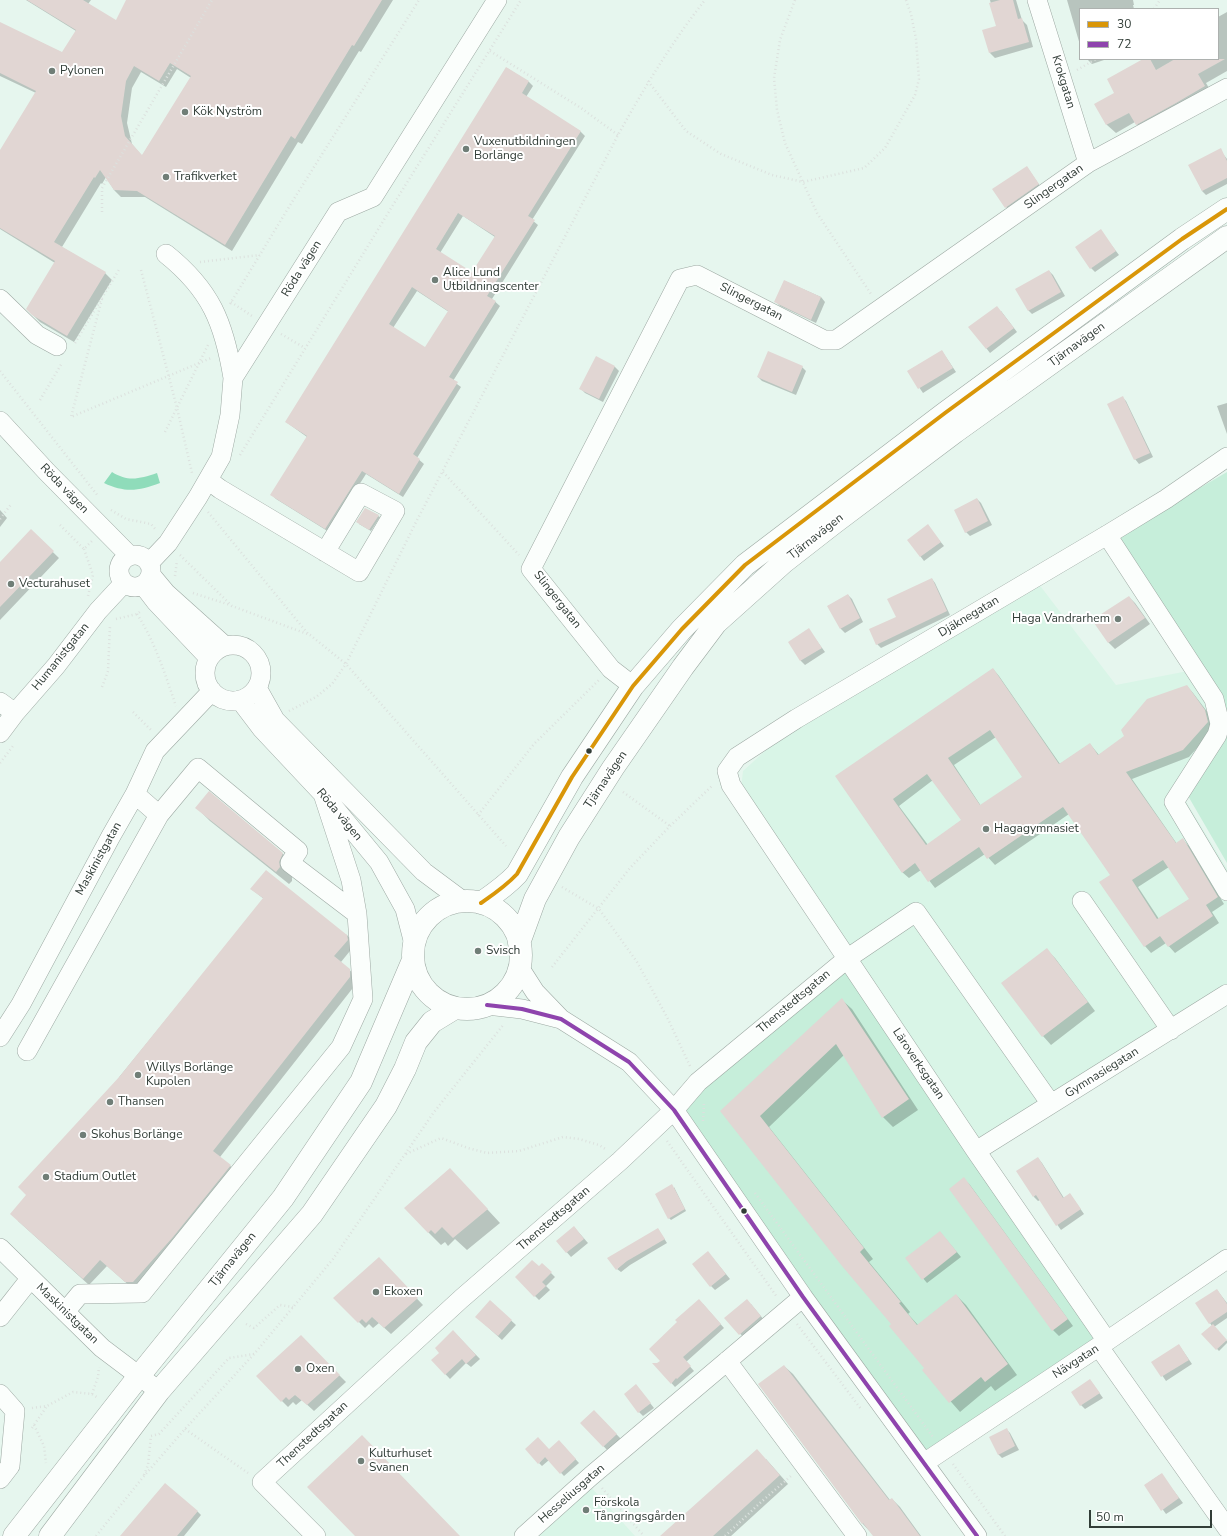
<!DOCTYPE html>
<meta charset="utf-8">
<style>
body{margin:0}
#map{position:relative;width:1227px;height:1536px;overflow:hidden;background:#e6f6ee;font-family:"Nunito Sans",sans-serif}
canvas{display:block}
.legend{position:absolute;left:1079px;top:8px;width:140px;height:52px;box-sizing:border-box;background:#fff;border:1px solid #adb1af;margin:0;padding:5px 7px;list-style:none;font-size:12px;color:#313d37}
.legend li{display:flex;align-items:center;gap:8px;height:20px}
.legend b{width:20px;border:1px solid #adb1af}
.scale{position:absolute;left:1089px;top:1510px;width:123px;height:18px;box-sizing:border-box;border:2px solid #313d37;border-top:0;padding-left:5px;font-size:12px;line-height:14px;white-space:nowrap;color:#313d37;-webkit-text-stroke:3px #fff;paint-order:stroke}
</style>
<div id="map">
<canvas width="1227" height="1536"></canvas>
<ul class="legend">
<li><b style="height:5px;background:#d99608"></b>30</li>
<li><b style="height:5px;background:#8e44ad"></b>72</li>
</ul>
<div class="scale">50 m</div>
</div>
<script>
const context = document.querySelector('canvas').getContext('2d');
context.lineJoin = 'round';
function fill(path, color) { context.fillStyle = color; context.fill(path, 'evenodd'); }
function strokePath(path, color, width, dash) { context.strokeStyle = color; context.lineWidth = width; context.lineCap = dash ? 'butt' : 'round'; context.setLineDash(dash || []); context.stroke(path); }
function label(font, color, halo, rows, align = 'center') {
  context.font = font + ' "Nunito Sans",sans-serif'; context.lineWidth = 4; context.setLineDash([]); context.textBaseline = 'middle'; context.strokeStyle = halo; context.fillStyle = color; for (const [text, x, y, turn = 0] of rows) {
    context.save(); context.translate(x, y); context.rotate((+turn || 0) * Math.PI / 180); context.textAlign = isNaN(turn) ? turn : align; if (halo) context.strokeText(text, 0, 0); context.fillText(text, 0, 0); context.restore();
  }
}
fill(new Path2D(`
 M 1038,583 L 1116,685 L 1193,670 L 1218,724 L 1179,790 L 1227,869 L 1227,990 L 978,1145 L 741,789 L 743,771 L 797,722 Z
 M 588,1484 L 635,1536 L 533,1536 Z`), '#d9f5e7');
fill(new Path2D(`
 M 1227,472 L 1227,863 L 1184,789 L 1220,725 L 1117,539 L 1143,521 Z
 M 848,958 L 1107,1341 L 924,1463 L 674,1110 Z`), '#c6eeda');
fill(new Path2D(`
 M 112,472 C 128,482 139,479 157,473 L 160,483 C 139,491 125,493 104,483 Z`), '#8fdcba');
fill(new Path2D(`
 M 26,0 L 91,0 L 88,4 L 117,22 L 128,0 L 393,0 L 361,52 L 359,51 L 302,144 L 298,142 L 232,251 L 145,197 L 121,197 L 114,190 L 106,177 L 102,184 L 101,183 L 62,247 L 105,273 L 112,280 L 74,342 L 40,322 L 27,309 L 55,263 L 0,229 L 0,153 L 36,93 L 0,76 L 0,23 L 63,53 L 76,31 ZM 177,69 L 191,78 L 142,156 L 132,144 L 127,123 L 132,88 L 141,72 L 166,87 Z
 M 990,0 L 1016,0 L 1022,20 L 1027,25 L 1033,47 L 995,58 L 990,53 L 997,27 Z
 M 1067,0 L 1133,0 L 1134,5 L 1133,5 L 1134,9 L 1080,9 L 1080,45 Z
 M 1227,12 L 1227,71 L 1206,83 L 1213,95 L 1145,133 L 1135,122 L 1116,133 L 1107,125 L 1096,104 L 1116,93 L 1144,59 L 1218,59 L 1218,17 Z
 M 1087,59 L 1107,59 L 1092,64 Z
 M 507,68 L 529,82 L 533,86 L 526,97 L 580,131 L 585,136 L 532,220 L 538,225 L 492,299 L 500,306 L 453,381 L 461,387 L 417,458 L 424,464 L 403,497 L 366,474 L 329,532 L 276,499 L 272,495 L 307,437 L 286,422 ZM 463,216 L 495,237 L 473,273 L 440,253 ZM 417,291 L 449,312 L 425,349 L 393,328 Z
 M 1220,150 L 1227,159 L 1227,184 L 1206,195 L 1202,191 L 1190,165 Z
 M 1027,167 L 1042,189 L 1010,211 L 1006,207 Z
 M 1100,230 L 1119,255 L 1095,272 L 1091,268 Z
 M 1049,271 L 1053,275 L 1065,296 L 1032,314 L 1028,310 Z
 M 785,281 L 821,297 L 825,302 L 816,323 L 780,306 L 776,302 Z
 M 1001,311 L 1017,332 L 990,353 L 970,327 Z
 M 942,351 L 956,372 L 923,393 L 908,371 Z
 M 596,358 L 615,367 L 619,371 L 603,402 L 585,393 L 581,389 Z
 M 802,367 L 806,371 L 796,395 L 762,381 L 758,377 Z
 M 1122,397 L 1126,401 L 1153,457 L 1139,464 L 1135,459 Z
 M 1227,403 L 1227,434 L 1217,406 Z
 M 977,499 L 981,503 L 992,525 L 970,536 L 966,532 Z
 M 0,510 L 7,518 L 0,527 Z
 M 378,516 L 380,517 L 371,531 L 359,524 Z
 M 931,530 L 944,546 L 924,561 L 908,540 Z
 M 31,531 L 59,558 L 0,620 L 0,563 Z
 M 932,579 L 935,583 L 950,615 L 881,648 L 877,644 L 897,617 Z
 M 848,595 L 852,599 L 863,622 L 845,633 L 841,629 L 828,606 Z
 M 1129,597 L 1135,603 L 1150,624 L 1115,649 L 1108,642 Z
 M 809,630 L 825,652 L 805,665 L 801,661 L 790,642 Z
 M 993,669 L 999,676 L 1060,764 L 1090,744 L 1099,755 L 1125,737 L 1187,686 L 1193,693 L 1212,718 L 1214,729 L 1189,757 L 1132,779 L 1177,844 L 1183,840 L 1189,846 L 1224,904 L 1212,912 L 1219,923 L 1175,953 L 1166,943 L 1151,953 L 1145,946 L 1111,875 L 1069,814 L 995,865 L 985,854 L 935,888 L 921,870 L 909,878 L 902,872 L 837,777 ZM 996,737 L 1023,777 L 981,806 L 954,765 ZM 933,780 L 962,820 L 928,845 L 899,806 ZM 1169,867 L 1190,899 L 1159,919 L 1138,887 Z
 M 209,793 L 283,854 L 296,867 L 292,875 L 292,881 L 289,884 L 210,821 L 197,808 Z
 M 251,889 L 347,935 L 353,942 L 354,946 L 341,962 L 356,976 L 356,984 L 220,1157 L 237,1172 L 139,1288 L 132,1288 L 107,1266 L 89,1285 L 18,1221 L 120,1076 L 264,899 Z
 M 1046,949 L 1055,958 L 1095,1011 L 1051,1045 L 1043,1036 Z
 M 842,1000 L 852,1009 L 918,1110 L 893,1127 L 883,1117 L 844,1055 L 769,1127 L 873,1259 L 869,1262 L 910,1312 L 908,1314 L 918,1325 L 956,1295 L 966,1305 L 1017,1375 L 995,1391 L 991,1386 L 960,1412 L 923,1370 L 926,1368 L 892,1324 L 722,1111 Z
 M 1038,1158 L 1042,1163 L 1064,1198 L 1070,1194 L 1084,1214 L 1061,1230 L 1040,1200 L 1038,1201 L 1034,1197 Z
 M 450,1169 L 500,1223 L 467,1250 L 455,1239 L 448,1246 L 445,1242 L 441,1245 L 428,1232 Z
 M 964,1179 L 970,1185 L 1073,1326 L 1059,1336 L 1053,1330 L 1005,1265 Z
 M 674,1187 L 686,1211 L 671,1220 L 669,1218 Z
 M 574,1227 L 588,1243 L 571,1257 L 557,1241 Z
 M 658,1229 L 667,1243 L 630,1265 L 621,1272 L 617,1269 Z
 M 940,1232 L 961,1257 L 927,1283 L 907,1259 Z
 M 712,1257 L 730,1279 L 715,1290 L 711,1286 Z
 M 379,1259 L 423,1305 L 391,1334 L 379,1323 L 373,1328 L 369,1324 L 365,1328 L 335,1298 Z
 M 542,1264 L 555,1277 L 546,1286 L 550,1290 L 539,1300 L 516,1277 L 539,1267 Z
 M 1217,1290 L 1227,1303 L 1227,1318 L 1214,1327 L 1227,1341 L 1227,1343 L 1219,1351 L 1203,1334 L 1212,1326 L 1210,1323 Z
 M 490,1301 L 516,1325 L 502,1340 L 481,1321 Z
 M 703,1304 L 724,1328 L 686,1362 L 694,1371 L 675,1387 L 654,1364 L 657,1364 L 661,1361 Z
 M 751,1304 L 764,1320 L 744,1338 L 726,1318 Z
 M 453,1331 L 480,1359 L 471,1367 L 466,1363 L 450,1379 L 432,1360 L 441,1353 Z
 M 301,1337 L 346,1382 L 314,1411 L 302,1400 L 296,1405 L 293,1402 L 288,1407 L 257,1376 Z
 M 1179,1345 L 1192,1364 L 1166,1381 L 1153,1362 Z
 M 784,1366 L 793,1374 L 890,1500 L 892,1499 L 900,1507 L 921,1536 L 874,1536 L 862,1523 Z
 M 1090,1380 L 1103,1398 L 1085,1409 L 1081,1405 Z
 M 636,1385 L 654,1408 L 643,1416 L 639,1412 Z
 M 594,1411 L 621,1439 L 608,1451 L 582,1423 Z
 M 1006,1429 L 1010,1433 L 1019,1450 L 1002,1458 L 998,1454 Z
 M 559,1441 L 579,1463 L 564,1476 L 549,1460 L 542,1466 L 539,1463 Z
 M 766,1459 L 788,1484 L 731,1536 L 666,1536 Z
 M 1161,1474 L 1183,1503 L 1166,1514 L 1145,1485 Z
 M 197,1511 L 201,1515 L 184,1536 L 121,1536 Z`), '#0003');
fill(new Path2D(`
 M 27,0 L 83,0 L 116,20 L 126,0 L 382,0 L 354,46 L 352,45 L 295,139 L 291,136 L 225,245 L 137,191 L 114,190 L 100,170 L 95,178 L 94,177 L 54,242 L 106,272 L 67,336 L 32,315 L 26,309 L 55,261 L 0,228 L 0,150 L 36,91 L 0,73 L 0,22 L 62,52 L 76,30 ZM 170,63 L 191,76 L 142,155 L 125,136 L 121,116 L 126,81 L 134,66 L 159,81 Z
 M 1000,0 L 1013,0 L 1018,19 L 1022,18 L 1029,42 L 989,53 L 982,30 L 996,26 L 989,3 Z
 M 1143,59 L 1150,59 L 1156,70 L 1175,59 L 1225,59 L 1198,74 L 1205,86 L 1176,103 L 1136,125 L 1129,113 L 1106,125 L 1094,104 L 1114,93 L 1107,79 Z
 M 506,67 L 529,81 L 522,93 L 581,131 L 528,216 L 535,220 L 487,296 L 496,301 L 449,377 L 458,382 L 413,454 L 420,459 L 399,494 L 362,471 L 325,529 L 270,495 L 307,436 L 285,422 ZM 458,213 L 495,236 L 472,272 L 436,249 ZM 412,287 L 448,311 L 425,347 L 389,324 Z
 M 1221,148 L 1227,161 L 1227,178 L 1202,191 L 1188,165 Z
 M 1027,166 L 1039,184 L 1005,208 L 992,189 Z
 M 1101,229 L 1116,251 L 1090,269 L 1075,247 Z
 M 1049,270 L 1061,292 L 1028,311 L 1015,289 Z
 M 784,280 L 821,297 L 811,320 L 774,302 Z
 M 997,306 L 1014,328 L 986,349 L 968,327 Z
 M 942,350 L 953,368 L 918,389 L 907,371 Z
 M 768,351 L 803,366 L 792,392 L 757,377 Z
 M 596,356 L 615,366 L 599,399 L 579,389 Z
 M 1123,396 L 1150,453 L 1134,460 L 1107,404 Z
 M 977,498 L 988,521 L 965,533 L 954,510 Z
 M 365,508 L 379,515 L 369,530 L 356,522 Z
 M 928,524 L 941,542 L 920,557 L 907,540 Z
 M 31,529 L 54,551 L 0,607 L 0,562 Z
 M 932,578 L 947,611 L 876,645 L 869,629 L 896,617 L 887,599 Z
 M 848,594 L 860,618 L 840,629 L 827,606 Z
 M 1129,596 L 1145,618 L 1108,643 L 1092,620 Z
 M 809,628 L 822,648 L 800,661 L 788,642 Z
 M 993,668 L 1059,764 L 1090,743 L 1098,755 L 1124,736 L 1121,730 L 1147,699 L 1187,685 L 1205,710 L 1208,722 L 1183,750 L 1126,772 L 1176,843 L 1183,838 L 1218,897 L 1206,905 L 1213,916 L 1168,947 L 1160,936 L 1144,947 L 1099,882 L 1110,875 L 1063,807 L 987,859 L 979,847 L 928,882 L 915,863 L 902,873 L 835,776 ZM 990,730 L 1022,777 L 980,805 L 948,758 ZM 927,774 L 961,820 L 926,845 L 893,799 ZM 1163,860 L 1189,899 L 1157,919 L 1132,880 Z
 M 209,791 L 283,853 L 279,862 L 280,867 L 276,872 L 195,808 Z
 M 266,870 L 347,935 L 348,940 L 334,956 L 350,969 L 350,977 L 213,1151 L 231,1165 L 173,1237 L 133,1282 L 125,1282 L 100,1260 L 83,1279 L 10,1214 L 26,1195 L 18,1187 L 120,1076 L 263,898 L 250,889 Z
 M 1047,948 L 1088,1002 L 1042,1037 L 1001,983 Z
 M 842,998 L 909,1099 L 882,1118 L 836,1044 L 760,1116 L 864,1248 L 860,1252 L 901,1302 L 899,1303 L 917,1325 L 956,1294 L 1008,1364 L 985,1382 L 981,1377 L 949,1403 L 922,1370 L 924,1368 L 889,1326 L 891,1324 L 842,1266 L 720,1111 Z
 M 1038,1157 L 1063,1198 L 1070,1193 L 1081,1209 L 1056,1226 L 1036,1195 L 1033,1197 L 1016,1171 Z
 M 450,1168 L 488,1209 L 453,1238 L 442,1227 L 435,1234 L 431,1230 L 428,1233 L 404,1208 Z
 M 964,1177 L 1068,1319 L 1052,1331 L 949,1189 Z
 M 672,1184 L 685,1209 L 668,1219 L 655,1194 Z
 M 574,1226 L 584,1239 L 566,1253 L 556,1241 Z
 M 658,1228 L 665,1239 L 627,1261 L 616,1270 L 607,1258 Z
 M 940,1231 L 957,1252 L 922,1280 L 905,1258 Z
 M 708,1251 L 726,1274 L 710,1287 L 692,1264 Z
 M 379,1257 L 418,1298 L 384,1328 L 372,1317 L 366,1323 L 362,1319 L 358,1323 L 333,1298 Z
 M 532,1260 L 539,1266 L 542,1263 L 552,1272 L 542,1282 L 546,1286 L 534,1297 L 515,1277 Z
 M 1217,1289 L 1227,1304 L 1227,1312 L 1209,1324 L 1195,1303 Z
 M 699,1299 L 721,1324 L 683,1357 L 691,1366 L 677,1379 L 676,1378 L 671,1384 L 652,1363 L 657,1363 L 660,1361 L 649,1349 L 677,1322 L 675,1320 Z
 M 747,1299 L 761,1316 L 739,1335 L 724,1318 Z
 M 490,1300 L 512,1320 L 498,1336 L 475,1317 Z
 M 1213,1324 L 1227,1340 L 1216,1350 L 1201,1334 Z
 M 453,1330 L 476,1355 L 466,1364 L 462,1359 L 445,1375 L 431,1360 L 439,1353 L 435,1348 Z
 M 301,1335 L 340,1375 L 307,1405 L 295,1395 L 289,1400 L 286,1397 L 281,1402 L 256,1376 Z
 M 1179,1344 L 1189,1360 L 1161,1377 L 1151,1362 Z
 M 784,1365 L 889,1500 L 892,1498 L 920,1536 L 873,1536 L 863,1523 L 862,1524 L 758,1384 Z
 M 1090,1379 L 1100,1393 L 1080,1406 L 1071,1392 Z
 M 636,1384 L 651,1403 L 638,1413 L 624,1394 Z
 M 594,1410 L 617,1434 L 603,1447 L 580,1423 Z
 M 1007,1428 L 1015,1446 L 998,1455 L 989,1437 Z
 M 362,1435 L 460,1536 L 355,1536 L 307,1487 Z
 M 538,1437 L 549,1449 L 559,1440 L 576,1459 L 560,1474 L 545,1457 L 538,1464 L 525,1449 Z
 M 757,1449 L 780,1475 L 713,1536 L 660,1536 Z
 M 1162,1473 L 1179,1498 L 1161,1511 L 1144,1485 Z
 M 165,1483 L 198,1511 L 177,1536 L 120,1536 Z`), '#e1d6d3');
const minor = new Path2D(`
 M 1037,0 L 1088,163
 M 166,254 C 211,290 224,323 233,378
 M 0,299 L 37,335 L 57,346
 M 0,421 L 47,472 L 130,556
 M 208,480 L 220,489 L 359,572 L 395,511 L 361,493 L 325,552
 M 1107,535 L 1214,699 L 1220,724 L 1217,735 L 1174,802 L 1227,891
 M119 571a16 16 0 1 1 32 0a16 16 0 1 1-32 0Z
 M 149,563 L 168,543 L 198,497 L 221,457 L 230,415 L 233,378 L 338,212 L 373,197 L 497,0
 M 151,575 L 166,593 L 225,646
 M 143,585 L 156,602 L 209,658
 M205 673a28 28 0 1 1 56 0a28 28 0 1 1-56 0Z
 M 633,686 L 611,669 L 531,569 L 680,279 L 697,275 L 824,340 L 836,340 L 1088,163 L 1227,88
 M 257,688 L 275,720 L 424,872 L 463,901
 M 240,700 L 262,729 L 323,794 L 379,862 L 405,909 L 414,944
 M 0,702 L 15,713
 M 0,733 L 15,713 L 56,666 L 98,611 L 124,583
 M 135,794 L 159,815
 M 1082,901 L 1171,1030
 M 519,967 L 535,992 L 561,1019
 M 487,1005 L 522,1009 L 561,1019 L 629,1062 L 674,1110 L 803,1297 L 977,1536
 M 0,1037 L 21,1004 L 111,836 L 135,794 L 155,751 L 212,691
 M 27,1051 L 159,815 L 198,768 L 298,851 L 290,863 L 357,914
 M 976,1151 L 1227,994
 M 0,1248 L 102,1348 L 159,1391
 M 65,1312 L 80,1294 L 142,1293 L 341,1047 L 363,999 L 357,914 L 351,880 L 323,794
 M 0,1317 L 30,1279
 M 1107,1341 L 976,1151 L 731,785 L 727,771 L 737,757 L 796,719 L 1107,535 L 1166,499 L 1227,457
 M 1099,1347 L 1227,1528
 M 727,1361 L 857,1536
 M 0,1394 L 15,1411 L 10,1466 L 0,1479
 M 924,1463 L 1107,1341 L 1227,1259
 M 316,1536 L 262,1482 L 461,1299 L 620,1161 L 674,1110 L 698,1082 L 848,958 L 916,912 L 1051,1104
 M 524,1536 L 591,1476 L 803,1297`);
const highway = new Path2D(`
 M413 955a54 54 0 1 1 108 0a54 54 0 1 1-108 0Z
 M 481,903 C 494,894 506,886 517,874 L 572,777 L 633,686 L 682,629 L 745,565 L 945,413 L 1182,239 L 1227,209
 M 519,943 L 535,899 L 569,837 L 613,768 L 683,667 L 716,623 L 784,562 L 834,523 L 955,432 L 1227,237
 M 14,1536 L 139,1376 L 283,1198 L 361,1082 L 413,960
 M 50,1536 L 159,1391 L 312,1214 L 386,1106 L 405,1069 L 416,1042 L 432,1022 L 455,1008`);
strokePath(minor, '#9ca8a2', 20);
strokePath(highway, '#9ca8a2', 23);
strokePath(new Path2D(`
 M 795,0 L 780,40 L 774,78 L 777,110 L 785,143 L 817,213 L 871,294
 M 1154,9 L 1160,0
 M 490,51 L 581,108 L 618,135
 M 1077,70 L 1096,59
 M 648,81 L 686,131 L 721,154 L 772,175 L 803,182 L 864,168 L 885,148 L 915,95 L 919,79 L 916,39 L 911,14 L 906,0
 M 102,212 L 102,188 L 212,0
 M 200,262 L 260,255
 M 141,270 L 177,408 L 192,473
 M 102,299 L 71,417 L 211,358
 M 231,302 L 252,316
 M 230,304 L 292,202 L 419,0
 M 281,334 L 305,348
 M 75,343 L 120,268
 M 0,371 L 98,496
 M 40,400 L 62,363
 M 165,432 L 208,345
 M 240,455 L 393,205 L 521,0
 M 443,472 L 519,555
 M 111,510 L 126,519 L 151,524 L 156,530
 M 208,512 L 309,635
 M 0,519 L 12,503
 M 60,525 L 84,549 L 92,541
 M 84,549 L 93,575 L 88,596
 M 180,555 L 232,606 L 310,635 L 346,664 L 506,846
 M 175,576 L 177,560
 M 193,593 L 230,605
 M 137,614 C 155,642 165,674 176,706
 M 116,619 L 137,614 L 141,611
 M 102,687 L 108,671 L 110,625
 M 289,711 L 316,697 L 332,684 L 346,664 L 415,524 L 618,135 C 644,88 672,42 705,0
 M 133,712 L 151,730
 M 0,763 L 13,746
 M 623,792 L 670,826
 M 478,815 L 534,744 L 599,680
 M 562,887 L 599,909 L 637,962 L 668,1019 L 690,1066
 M 552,967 L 630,868 L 670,826 L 713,785
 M 703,1121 L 704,1102
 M 667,1141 L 777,1297
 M 406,1154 L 441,1138 L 468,1148 L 487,1153 L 519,1151 L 563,1137 L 579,1139 L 599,1145 L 607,1150
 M 755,1193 L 933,1437
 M 246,1324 L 254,1328 L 280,1305 L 293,1307
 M 797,1324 L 861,1409
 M 92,1394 L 98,1377 L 99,1367
 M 32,1408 L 47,1406 L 73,1392 L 92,1394 L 98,1398
 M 34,1425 L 44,1446 L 46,1463
 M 32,1428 L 47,1406
 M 185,1429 L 248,1473
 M 953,1464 L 1005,1536
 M 144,1475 L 148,1465 L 151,1436 L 159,1434 L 229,1358 L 254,1354
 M 602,1488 L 644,1536
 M 96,1536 L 144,1476 L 185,1429 L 255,1353 L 333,1259 L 434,1112 L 504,1024
 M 725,1536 L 760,1503 L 792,1475`), '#dce1de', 2.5, [1, 3]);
strokePath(minor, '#fbfefc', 19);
strokePath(highway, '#fbfefc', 22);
strokePath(new Path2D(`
 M 481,903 C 494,894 506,886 517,874 L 572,777 L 633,686 L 682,629 L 745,565 L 945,413 L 1182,239 L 1227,209`), '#d99608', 4);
strokePath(new Path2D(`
 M 487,1005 L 522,1009 L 561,1019 L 629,1062 L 674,1110 L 803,1297 L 977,1536`), '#8e44ad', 4);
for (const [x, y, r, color] of [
 [52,71,4,"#707e77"],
 [185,112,4,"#707e77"],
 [466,149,4,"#707e77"],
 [166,177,4,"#707e77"],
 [435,280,4,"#707e77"],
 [11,584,4,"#707e77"],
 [1118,619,4,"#707e77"],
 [589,751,3.5,"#313d37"],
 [986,829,4,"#707e77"],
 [478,951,4,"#707e77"],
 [138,1075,4,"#707e77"],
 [110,1102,4,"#707e77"],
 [83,1135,4,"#707e77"],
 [46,1177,4,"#707e77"],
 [744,1211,3.5,"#313d37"],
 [376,1292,4,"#707e77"],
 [298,1369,4,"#707e77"],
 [361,1461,4,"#707e77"],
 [586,1510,4,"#707e77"]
]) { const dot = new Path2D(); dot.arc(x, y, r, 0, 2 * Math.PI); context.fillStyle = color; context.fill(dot); strokePath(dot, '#fff', 1.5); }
label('12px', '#313d37', '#fff', [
 ["Pylonen",60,71],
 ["Kök Nyström",193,112],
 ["Vuxenutbildningen",474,142],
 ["Borlänge",474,156],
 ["Trafikverket",174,177],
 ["Alice Lund",443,273],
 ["Utbildningscenter",443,287],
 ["Vecturahuset",19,584],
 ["Haga Vandrarhem",1110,619,"right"],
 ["Hagagymnasiet",994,829],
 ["Svisch",486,951],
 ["Willys Borlänge",146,1068],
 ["Kupolen",146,1082],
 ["Thansen",118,1102],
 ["Skohus Borlänge",91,1135],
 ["Stadium Outlet",54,1177],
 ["Ekoxen",384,1292],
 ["Oxen",306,1369],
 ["Kulturhuset",369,1454],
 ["Svanen",369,1468],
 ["Förskola",594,1503],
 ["Tångringsgården",594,1517]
], 'left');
label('12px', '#313d37', '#fff', [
 ["Krokgatan",1063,82,73],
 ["Slingergatan",1054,187,-35],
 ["Röda vägen",302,269,-58],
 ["Slingergatan",751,302,27],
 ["Tjärnavägen",1077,345,-36],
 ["Röda vägen",64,489,46],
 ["Tjärnavägen",816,537,-38],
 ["Slingergatan",557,600,52],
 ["Djäknegatan",969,617,-31],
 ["Humanistgatan",61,657,-51],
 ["Tjärnavägen",606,780,-56],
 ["Röda vägen",339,815,50],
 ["Maskinistgatan",99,859,-61],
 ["Thenstedtsgatan",794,1002,-40],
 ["Läroverksgatan",918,1064,56],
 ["Gymnasiegatan",1102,1073,-32],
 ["Thenstedtsgatan",554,1219,-41],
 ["Tjärnavägen",233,1260,-51],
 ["Maskinistgatan",67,1314,44],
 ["Nävgatan",1076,1362,-33],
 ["Thenstedtsgatan",313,1435,-43],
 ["Hesseliusgatan",572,1494,-41]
]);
</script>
